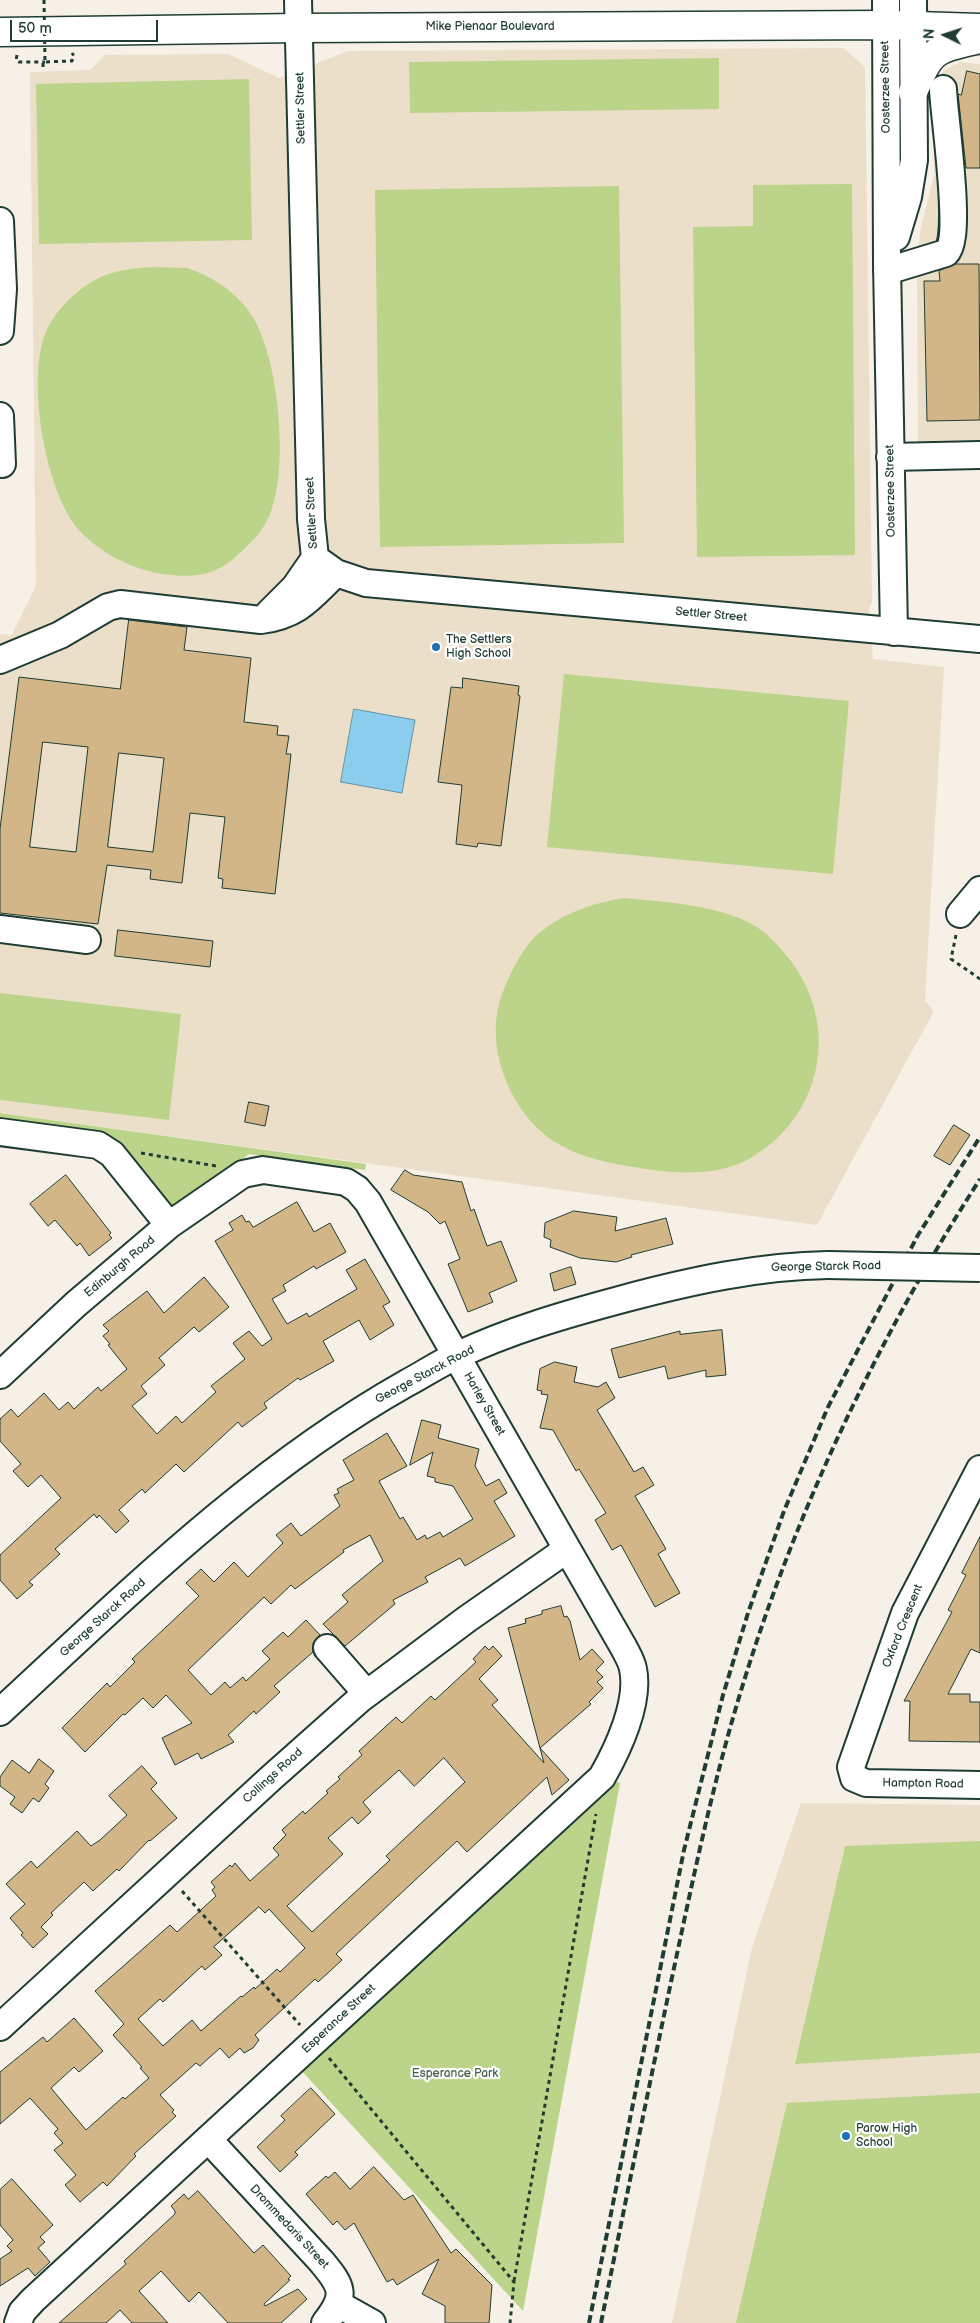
<!DOCTYPE html>
<style>
body{margin:0}
#map{position:relative;width:980px;height:2323px;overflow:hidden;background:#f6f0e7;font-family:"Balsamiq Sans",sans-serif}
canvas{display:block}
.north{position:absolute;left:920px;top:10px;width:50px;height:50px;-webkit-text-stroke:4px #fff;paint-order:stroke;rotate:274deg;font-size:14px;font-weight:700;line-height:20px;text-align:center;color:#1f3d34}
.north::after{content:'';display:block;margin:auto;width:18px;height:22px;background:#1f3d34;clip-path:polygon(50% 0,100% 100%,50% 72%,0 100%)}
.scale{position:absolute;left:10px;top:20px;width:148px;height:22px;box-sizing:border-box;border:2px solid #1f3d34;border-top:0;padding-left:6px;font-size:15px;line-height:18px;white-space:nowrap;color:#1f3d34;-webkit-text-stroke:4px #fff;paint-order:stroke}
</style>
<div id="map">
<canvas width="980" height="2323"></canvas>
<div class="north">N</div>
<div class="scale">50 m</div>
</div>
<script>
const context = document.querySelector('canvas').getContext('2d');
context.lineJoin = 'round';
function fill(path, color) { context.fillStyle = color; context.fill(path, 'evenodd'); }
function strokePath(path, color, width, dash) { context.strokeStyle = color; context.lineWidth = width; context.lineCap = dash ? 'butt' : 'round'; context.setLineDash(dash || []); context.stroke(path); }
function label(font, color, halo, rows, align = 'center') {
  context.font = font + ' "Balsamiq Sans",sans-serif'; context.lineWidth = 4.5; context.setLineDash([]); context.textBaseline = 'middle'; context.strokeStyle = halo; context.fillStyle = color; for (const [text, x, y, turn = 0] of rows) {
    context.save(); context.translate(x, y); context.rotate((+turn || 0) * Math.PI / 180); context.textAlign = isNaN(turn) ? turn : align; if (halo) context.strokeText(text, 0, 0); context.fillText(text, 0, 0); context.restore();
  }
}
fill(new Path2D(`
 M 843,48 L 865,67 L 872,602 L 869,608 L 873,659 L 944,667 L 925,1001 L 934,1011 L 817,1225 L 0,1113 L 0,634 L 12,635 L 36,586 L 30,72 L 90,70 L 105,55 L 228,54 L 279,78 L 348,51 Z
 M 961,62 L 980,64 L 980,458 L 918,458 L 917,280 L 920,231 L 934,175 L 933,93 L 939,75 L 946,69 Z
 M 801,1803 L 980,1805 L 980,2323 L 672,2323 L 752,1948 Z`), '#ebdfca');
fill(new Path2D(`
 M 719,58 L 719,109 L 410,113 L 409,62 Z
 M 249,79 L 252,240 L 39,244 L 36,84 Z
 M 852,184 L 855,555 L 697,557 L 693,227 L 753,226 L 753,185 Z
 M 619,186 L 624,543 L 380,547 L 375,190 Z
 M 187,268 C 211,276 232,289 248,310 C 278,348 288,459 273,505 C 270,517 262,531 253,540 C 224,571 207,580 163,574 C 131,569 100,553 78,529 C 45,490 26,379 46,332 C 55,311 75,291 95,280 C 123,265 156,267 187,268 Z
 M 564,674 L 849,701 L 833,874 L 547,847 Z
 M 625,898 C 664,902 721,905 755,926 C 767,933 777,944 786,955 C 842,1022 824,1116 749,1159 C 718,1176 679,1174 646,1169 C 614,1164 582,1159 555,1142 C 514,1116 488,1057 498,1009 C 500,997 506,984 511,973 C 518,959 526,945 538,934 C 563,913 593,903 625,898 Z
 M 0,993 L 181,1014 L 169,1120 L 0,1100 Z
 M 0,1113 L 366,1164 L 365,1170 L 249,1154 L 183,1204 L 175,1206 L 163,1202 L 105,1133 L 0,1119 Z
 M 613,1780 L 620,1783 L 523,2311 L 299,2068 Z
 M 980,1841 L 980,2053 L 795,2064 L 845,1846 Z
 M 980,2093 L 980,2323 L 736,2323 L 787,2103 Z`), '#bcd48a');
const water = new Path2D(`
 M 354,709 L 415,720 L 402,793 L 341,782 Z`);
fill(water, '#8ccced');
strokePath(water, '#6093a3', 1);
const building = new Path2D(`
 M 967,71 L 980,74 L 980,168 L 966,168 L 958,94 L 961,95 Z
 M 956,264 L 979,264 L 980,420 L 927,421 L 924,281 L 940,281 L 939,271 Z
 M 129,620 L 187,627 L 184,650 L 251,658 L 244,722 L 278,726 L 277,735 L 289,736 L 286,754 L 291,754 L 275,894 L 222,888 L 223,879 L 218,878 L 225,817 L 190,813 L 182,883 L 150,879 L 151,870 L 107,865 L 98,924 L 0,913 L 0,829 L 19,677 L 120,689 ZM 43,742 L 88,747 L 76,852 L 30,847 ZM 119,753 L 164,758 L 153,852 L 108,847 Z
 M 463,678 L 519,686 L 518,695 L 520,696 L 501,846 L 478,843 L 477,847 L 456,844 L 462,785 L 438,782 L 451,687 L 462,688 Z
 M 118,930 L 213,941 L 210,967 L 115,956 Z
 M 249,1102 L 269,1106 L 265,1126 L 245,1122 Z
 M 954,1125 L 970,1135 L 950,1165 L 934,1156 Z
 M 405,1170 L 413,1175 L 462,1182 L 471,1211 L 474,1209 L 487,1246 L 501,1241 L 517,1281 L 489,1293 L 493,1302 L 468,1312 L 448,1264 L 460,1259 L 445,1221 L 440,1224 L 428,1212 L 391,1190 Z
 M 66,1175 L 111,1233 L 109,1235 L 112,1238 L 89,1256 L 80,1243 L 77,1246 L 55,1220 L 48,1226 L 30,1204 Z
 M 297,1202 L 314,1232 L 330,1223 L 346,1252 L 316,1269 L 314,1266 L 283,1285 L 286,1291 L 272,1299 L 287,1324 L 307,1313 L 309,1317 L 357,1289 L 346,1270 L 365,1259 L 390,1302 L 383,1306 L 394,1325 L 370,1340 L 359,1320 L 323,1341 L 334,1361 L 300,1380 L 298,1378 L 264,1403 L 267,1408 L 242,1427 L 238,1422 L 184,1472 L 176,1464 L 145,1493 L 142,1489 L 119,1510 L 129,1521 L 116,1533 L 99,1515 L 97,1518 L 94,1514 L 55,1549 L 60,1554 L 29,1582 L 33,1585 L 17,1599 L 0,1580 L 0,1555 L 61,1498 L 41,1475 L 28,1487 L 13,1471 L 21,1464 L 0,1441 L 0,1419 L 11,1409 L 18,1417 L 44,1393 L 59,1410 L 68,1402 L 74,1409 L 98,1387 L 101,1391 L 127,1369 L 108,1345 L 110,1344 L 103,1336 L 109,1331 L 103,1325 L 147,1291 L 164,1313 L 204,1277 L 229,1307 L 199,1332 L 194,1327 L 159,1358 L 165,1365 L 141,1386 L 147,1394 L 132,1406 L 157,1434 L 176,1416 L 182,1423 L 216,1392 L 211,1386 L 245,1359 L 233,1343 L 249,1331 L 262,1346 L 272,1339 L 215,1241 L 233,1230 L 229,1223 L 242,1215 L 246,1222 L 249,1221 L 253,1227 Z
 M 574,1211 L 617,1217 L 615,1231 L 666,1218 L 673,1244 L 631,1255 L 632,1257 L 616,1262 L 580,1258 L 550,1247 L 551,1240 L 544,1237 L 545,1223 Z
 M 571,1267 L 576,1284 L 554,1291 L 550,1274 Z
 M 722,1330 L 726,1375 L 706,1377 L 706,1370 L 668,1379 L 665,1366 L 619,1378 L 611,1349 L 680,1331 L 680,1334 Z
 M 555,1362 L 577,1367 L 574,1382 L 598,1387 L 606,1382 L 615,1398 L 597,1410 L 634,1472 L 643,1467 L 654,1485 L 635,1496 L 666,1549 L 658,1554 L 680,1593 L 655,1607 L 621,1545 L 612,1550 L 595,1520 L 606,1513 L 579,1469 L 576,1471 L 553,1430 L 540,1428 L 548,1395 L 541,1394 L 542,1391 L 537,1390 L 540,1369 Z
 M 422,1420 L 441,1425 L 438,1438 L 479,1449 L 475,1466 L 486,1486 L 499,1479 L 507,1493 L 494,1501 L 515,1536 L 465,1566 L 460,1558 L 425,1577 L 428,1582 L 393,1600 L 395,1604 L 345,1646 L 323,1624 L 348,1602 L 342,1595 L 383,1561 L 370,1535 L 343,1550 L 344,1552 L 295,1589 L 291,1585 L 271,1604 L 264,1597 L 188,1670 L 211,1695 L 225,1682 L 230,1688 L 243,1677 L 246,1681 L 270,1659 L 262,1651 L 283,1632 L 288,1637 L 306,1620 L 320,1635 L 313,1643 L 313,1652 L 274,1686 L 280,1692 L 256,1714 L 254,1711 L 228,1735 L 234,1742 L 201,1759 L 198,1753 L 175,1765 L 162,1738 L 192,1723 L 166,1695 L 153,1708 L 143,1698 L 125,1715 L 123,1714 L 85,1752 L 62,1728 L 107,1683 L 110,1687 L 135,1662 L 132,1659 L 199,1596 L 186,1583 L 201,1569 L 214,1582 L 234,1562 L 248,1577 L 283,1543 L 276,1535 L 291,1523 L 301,1536 L 340,1506 L 334,1495 L 339,1493 L 337,1489 L 354,1480 L 343,1460 L 387,1433 L 407,1466 L 379,1481 L 400,1519 L 403,1517 L 417,1540 L 425,1535 L 427,1539 L 440,1532 L 443,1537 L 473,1519 L 453,1486 L 435,1482 L 435,1478 L 427,1476 L 433,1452 L 410,1465 Z
 M 980,1537 L 980,1653 L 971,1649 L 948,1694 L 970,1694 L 970,1702 L 980,1702 L 980,1742 L 909,1741 L 910,1701 L 904,1701 L 952,1612 L 948,1610 L 966,1575 L 962,1573 Z
 M 561,1606 L 564,1617 L 567,1616 L 570,1621 L 580,1660 L 592,1649 L 604,1662 L 596,1670 L 603,1677 L 597,1682 L 603,1688 L 589,1702 L 591,1704 L 540,1748 L 569,1780 L 552,1795 L 547,1777 L 467,1852 L 457,1841 L 336,1954 L 342,1960 L 318,1982 L 315,1979 L 255,2035 L 259,2040 L 253,2048 L 244,2053 L 240,2048 L 229,2058 L 220,2048 L 200,2066 L 196,2063 L 160,2095 L 174,2110 L 172,2112 L 176,2116 L 134,2154 L 136,2156 L 107,2186 L 103,2182 L 80,2202 L 65,2185 L 76,2175 L 54,2150 L 63,2143 L 54,2133 L 58,2129 L 30,2098 L 0,2124 L 0,2072 L 43,2037 L 47,2042 L 74,2018 L 103,2051 L 79,2072 L 74,2067 L 51,2088 L 86,2130 L 123,2097 L 125,2099 L 149,2078 L 140,2068 L 142,2067 L 113,2035 L 124,2024 L 95,1991 L 170,1925 L 177,1932 L 216,1896 L 212,1890 L 215,1887 L 211,1882 L 230,1865 L 232,1867 L 235,1863 L 250,1881 L 279,1855 L 273,1848 L 286,1835 L 282,1830 L 303,1811 L 305,1814 L 328,1793 L 326,1791 L 340,1779 L 338,1777 L 362,1755 L 359,1751 L 396,1717 L 402,1723 L 431,1696 L 435,1700 L 476,1662 L 473,1659 L 485,1646 L 489,1650 L 493,1646 L 502,1656 L 479,1679 L 498,1700 L 492,1705 L 544,1763 L 508,1628 L 526,1623 L 525,1619 L 542,1614 L 542,1611 ZM 444,1758 L 465,1782 L 386,1856 L 390,1860 L 312,1932 L 287,1906 L 343,1854 L 328,1838 L 352,1817 L 358,1824 L 371,1812 L 363,1802 L 399,1770 L 414,1786 ZM 259,1907 L 265,1913 L 269,1909 L 305,1948 L 280,1972 L 277,1969 L 255,1989 L 254,1987 L 242,1997 L 241,1996 L 201,2031 L 192,2020 L 163,2046 L 138,2019 L 160,1999 L 163,2002 L 202,1966 L 205,1970 L 222,1955 L 214,1947 Z
 M 39,1759 L 54,1771 L 45,1784 L 49,1788 L 39,1802 L 33,1798 L 22,1813 L 10,1804 L 15,1797 L 0,1786 L 0,1777 L 12,1760 L 29,1773 Z
 M 142,1766 L 157,1783 L 151,1789 L 177,1818 L 150,1841 L 149,1840 L 119,1871 L 117,1869 L 93,1891 L 84,1882 L 51,1913 L 53,1915 L 41,1927 L 48,1934 L 33,1948 L 21,1935 L 23,1933 L 10,1918 L 25,1904 L 6,1884 L 31,1861 L 37,1868 L 77,1831 L 91,1846 L 100,1840 L 127,1815 L 109,1796 Z
 M 311,2088 L 335,2114 L 295,2152 L 298,2155 L 280,2172 L 257,2147 L 285,2120 L 281,2116 Z
 M 374,2167 L 404,2200 L 413,2195 L 451,2253 L 456,2249 L 492,2285 L 489,2323 L 445,2323 L 445,2306 L 422,2294 L 439,2259 L 397,2285 L 393,2279 L 387,2282 L 354,2223 L 345,2230 L 337,2221 L 333,2225 L 306,2194 L 326,2176 L 328,2178 L 335,2172 L 350,2189 Z
 M 12,2179 L 53,2225 L 40,2237 L 45,2242 L 38,2248 L 50,2262 L 35,2276 L 28,2268 L 0,2286 L 0,2259 L 12,2251 L 7,2246 L 13,2240 L 0,2225 L 0,2190 Z
 M 198,2191 L 254,2253 L 263,2245 L 291,2276 L 288,2279 L 290,2280 L 264,2304 L 265,2306 L 298,2289 L 307,2299 L 281,2323 L 228,2323 L 199,2292 L 189,2302 L 161,2271 L 139,2291 L 168,2323 L 132,2323 L 120,2310 L 106,2323 L 59,2323 L 126,2264 L 124,2261 L 175,2214 L 175,2211 L 171,2206 L 184,2194 L 188,2199 Z`);
fill(building, '#d2b687');
strokePath(building, '#1f3d34', 1);
const minor = new Path2D(`
 M 298,0 L 311,519 L 315,558 L 336,573 L 366,583 L 980,639
 M 886,0 L 887,264 L 894,632
 M 0,221 L 3,289 L 0,331
 M 896,237 L 908,197 L 914,160 L 913,0
 M 887,271 L 946,253 C 963,238 944,117 943,89
 M 0,416 L 2,464
 M 890,457 L 980,455
 M 269,613 L 295,587 L 315,558
 M 0,660 L 60,635 L 108,607 L 120,604 L 261,620 C 299,615 310,598 336,573
 M 960,914 L 980,890
 M 0,929 L 87,940
 M 0,1132 L 98,1145 L 112,1154 L 169,1225
 M 0,1375 L 76,1304 L 169,1225 L 243,1174 L 263,1170 L 346,1182 L 357,1189 L 368,1202 L 624,1648 C 627,1654 632,1662 633,1669 C 640,1702 618,1749 602,1777 L 33,2300 L 22,2312 L 18,2323
 M 980,1469 L 905,1613 L 851,1767 L 854,1778 L 866,1783 L 980,1785
 M 327,1648 L 367,1694
 M 0,1712 C 128,1594 254,1469 407,1383 C 424,1374 440,1363 458,1355 C 511,1330 567,1314 623,1299 C 690,1281 759,1266 828,1265
 M 0,2027 L 271,1778 L 360,1699 L 467,1619 L 566,1550
 M 208,2139 L 321,2261 C 343,2287 347,2295 325,2323
 M 338,2304 L 372,2323`);
const major = new Path2D(`
 M 0,32 L 299,28 L 886,25 L 980,28
 M 913,92 C 932,48 933,50 980,39`);
strokePath(minor, '#1f3d34', 30);
strokePath(major, '#1f3d34', 31);
strokePath(new Path2D(`
 M 17,55 L 16,60 L 19,62 L 45,62
 M 43,67 L 43,62 L 72,61 L 74,56 L 72,53
 M 956,935 L 951,959 L 980,979
 M 141,1153 L 216,1166
 M 182,1891 L 300,2025
 M 329,2058 L 514,2282 L 510,2323
 M 514,2281 L 596,1814`), '#1f3d34', 3, [4, 4]);
strokePath(minor, '#fff', 26);
strokePath(major, '#fff', 28);
strokePath(new Path2D(`
 M 589,2323 L 684,1850 L 723,1695 L 748,1613 L 784,1511 L 828,1407 L 918,1235 L 980,1137
 M 601,2323 C 624,2209 647,2096 671,1982 C 691,1889 710,1795 737,1704 C 792,1518 876,1341 980,1179`), '#1f3d34', 4, [8, 4]);
const minorBridge = new Path2D(`
 M 828,1265 L 980,1268`);
strokePath(minorBridge, '#1f3d34', 30, []);
strokePath(new Path2D(`
 M 44,0 L 45,62`), '#1f3d34', 3, [4, 4]);
strokePath(minorBridge, '#fff', 26);
for (const [x, y, r, color] of [
 [436,647,5,"#1f6fb2"],
 [846,2136,5,"#1f6fb2"]
]) { const dot = new Path2D(); dot.arc(x, y, r, 0, 2 * Math.PI); context.fillStyle = color; context.fill(dot); strokePath(dot, '#fff', 2); }
label('12px', '#1f3d34', '#fff', [
 ["Mike Pienaar Boulevard",490,27],
 ["Oosterzee Street",886,87,-91],
 ["Settler Street",301,108,-91],
 ["Oosterzee Street",891,491,-91],
 ["Settler Street",312,513,-93],
 ["Settler Street",711,615,5],
 ["Edinburgh Road",120,1267,-40],
 ["George Starck Road",826,1267,-1],
 ["George Starck Road",425,1375,-28],
 ["Harley Street",484,1404,60],
 ["George Starck Road",103,1618,-42],
 ["Oxford Crescent",903,1626,-68],
 ["Collings Road",273,1776,-42],
 ["Hampton Road",923,1784,1],
 ["Esperance Street",339,2019,-43],
 ["Drommedaris Street",289,2227,47]
]);
label('12px', '#1f3d34', '#fff', [
 ["The Settlers",446,640],
 ["High School",446,654],
 ["Parow High",856,2129],
 ["School",856,2143]
], 'left');
label('12px', '#46634a', '#fff', [
 ["Esperance Park",455,2074]
]);
</script>
